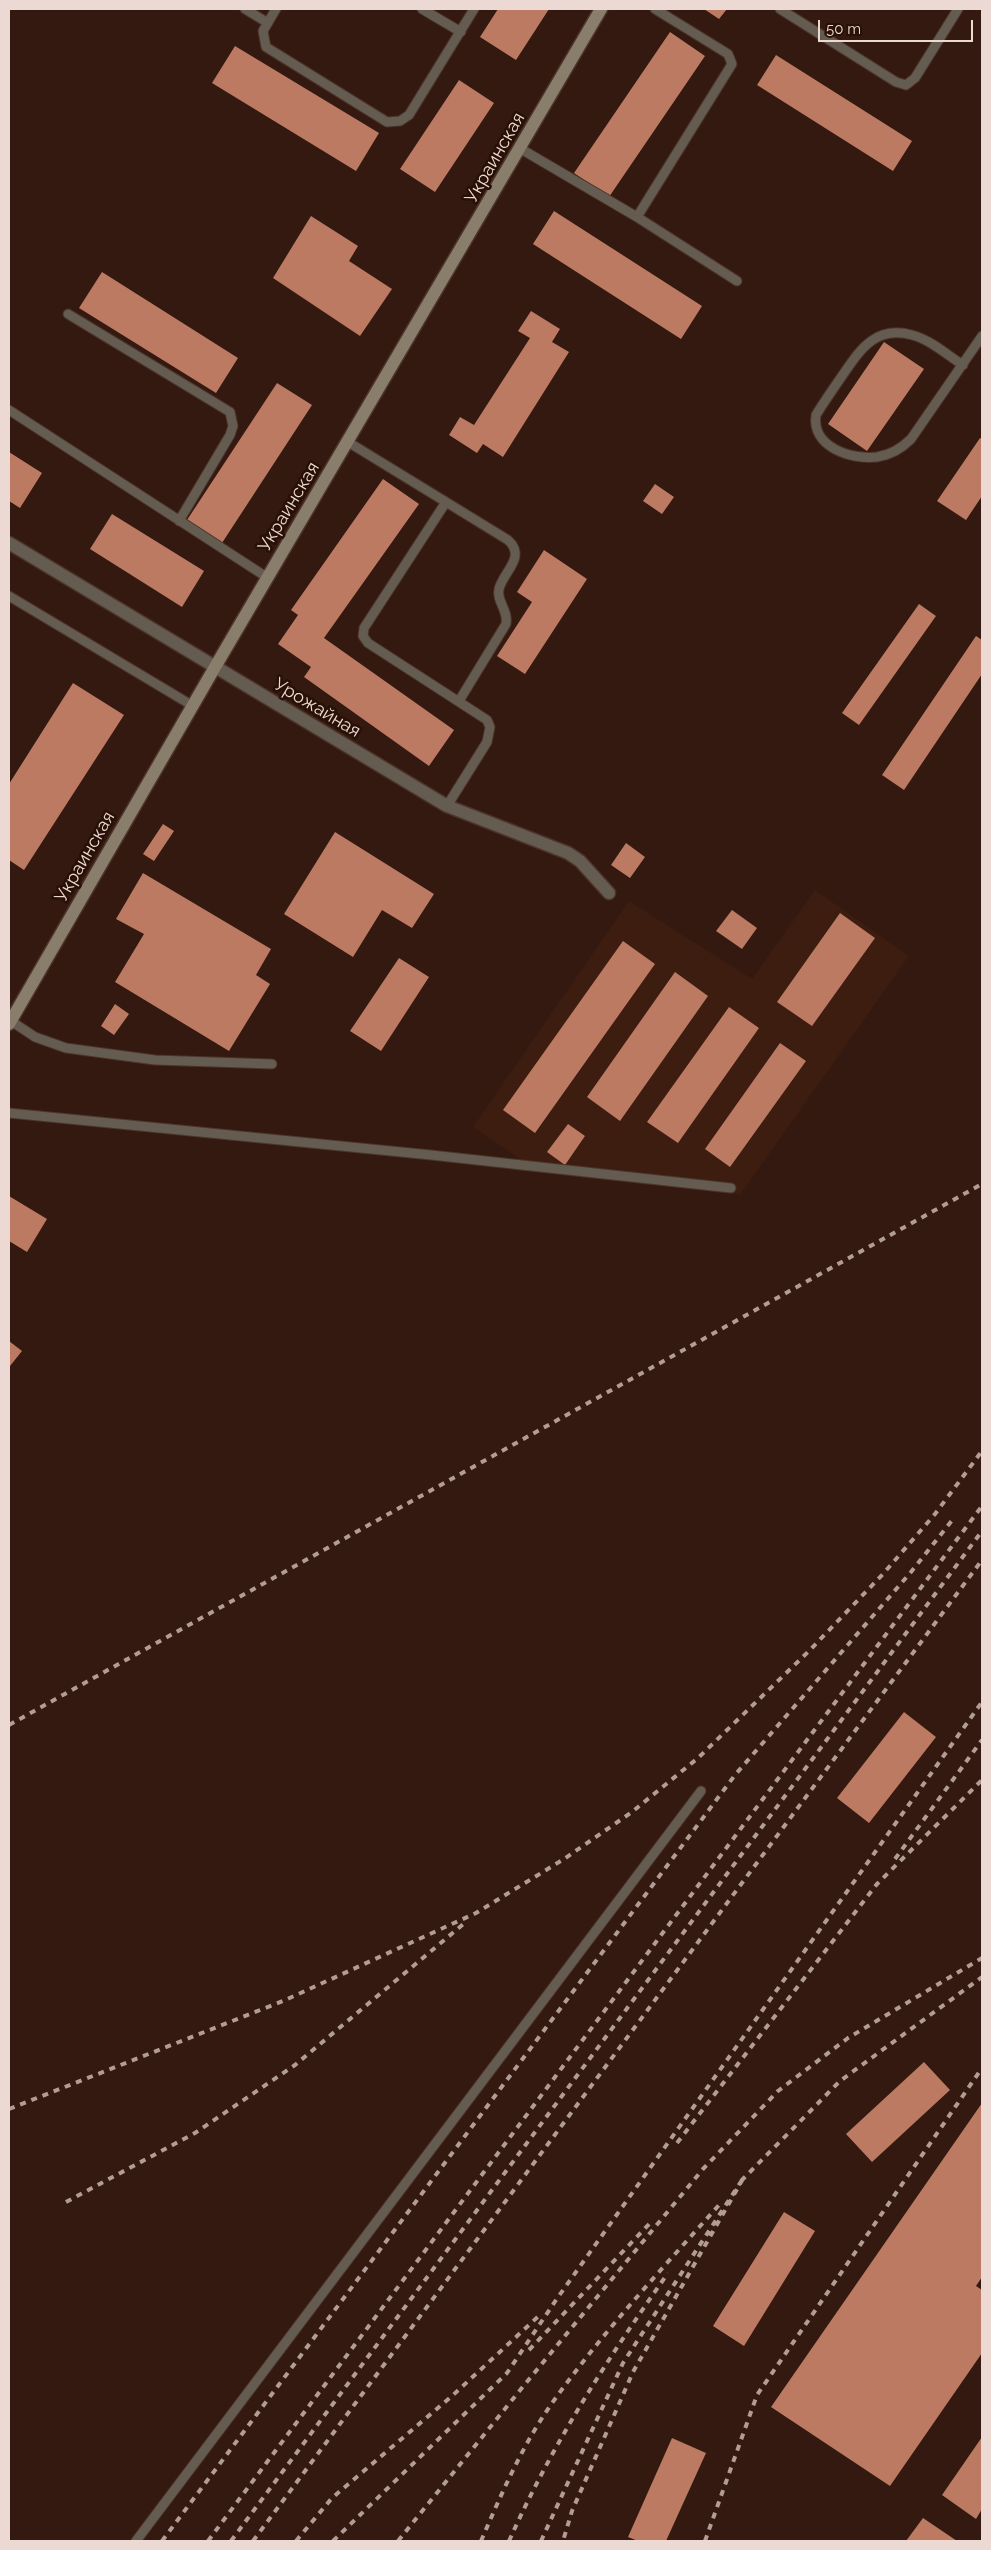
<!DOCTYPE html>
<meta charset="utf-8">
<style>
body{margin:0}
#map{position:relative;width:991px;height:2550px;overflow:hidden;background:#331910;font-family:Raleway,sans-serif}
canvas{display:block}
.frame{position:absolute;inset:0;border:10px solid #ecd9d3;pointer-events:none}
.scale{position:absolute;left:818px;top:20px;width:155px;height:22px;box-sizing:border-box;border:2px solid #ecd9d3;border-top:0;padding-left:6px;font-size:15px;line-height:18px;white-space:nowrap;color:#ecd9d3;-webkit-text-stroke:4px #291007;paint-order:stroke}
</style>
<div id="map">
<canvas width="991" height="2550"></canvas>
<div class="frame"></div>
<div class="scale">50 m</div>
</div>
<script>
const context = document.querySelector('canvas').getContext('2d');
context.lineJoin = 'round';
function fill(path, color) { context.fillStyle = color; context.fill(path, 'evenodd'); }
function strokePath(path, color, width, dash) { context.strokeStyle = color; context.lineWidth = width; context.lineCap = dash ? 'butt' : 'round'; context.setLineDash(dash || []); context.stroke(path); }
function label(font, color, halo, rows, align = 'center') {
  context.font = font + ' Raleway,sans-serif'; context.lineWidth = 5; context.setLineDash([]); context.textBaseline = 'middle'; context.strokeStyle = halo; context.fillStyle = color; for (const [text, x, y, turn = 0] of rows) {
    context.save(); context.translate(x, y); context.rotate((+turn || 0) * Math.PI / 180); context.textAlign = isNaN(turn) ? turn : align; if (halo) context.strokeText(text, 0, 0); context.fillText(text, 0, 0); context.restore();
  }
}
fill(new Path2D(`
 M 815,890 L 909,956 L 740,1195 L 513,1170 L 520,1159 L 473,1127 L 629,901 L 752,979 Z`), '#3e1d11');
fill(new Path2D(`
 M 498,9 L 549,9 L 516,60 L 480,37 Z
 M 704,9 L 727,9 L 719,19 Z
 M 670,32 L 705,56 L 609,197 L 574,173 Z
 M 235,46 L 379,133 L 356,171 L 212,83 Z
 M 776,55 L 912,141 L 893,171 L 757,85 Z
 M 459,80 L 494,103 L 435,192 L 400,169 Z
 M 554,211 L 702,306 L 681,339 L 533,244 Z
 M 311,216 L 358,246 L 349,261 L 392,289 L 360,336 L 273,278 Z
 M 102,272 L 238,358 L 216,393 L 79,308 Z
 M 531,311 L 560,329 L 552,342 L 569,352 L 503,457 L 483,444 L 477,453 L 449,435 L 460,417 L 474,425 L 530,338 L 518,331 Z
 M 884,342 L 924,369 L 867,451 L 828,424 Z
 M 277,383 L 312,405 L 222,543 L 187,520 Z
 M 980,438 L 982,439 L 982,496 L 966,520 L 937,501 Z
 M 9,452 L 42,473 L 20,508 L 9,501 Z
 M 383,479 L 419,504 L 324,638 L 454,730 L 429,766 L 304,677 L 311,667 L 278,644 L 298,615 L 291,610 Z
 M 655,484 L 674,497 L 662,514 L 643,501 Z
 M 112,514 L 204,571 L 182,607 L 90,549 Z
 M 544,550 L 587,579 L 525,674 L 497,656 L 532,602 L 517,592 Z
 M 919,604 L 936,616 L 859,725 L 842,713 Z
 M 976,636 L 982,640 L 982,674 L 904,790 L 882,775 Z
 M 73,683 L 124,715 L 24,870 L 9,860 L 9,784 Z
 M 163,824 L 174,831 L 154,861 L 143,854 Z
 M 335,832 L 434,894 L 412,928 L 382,910 L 353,957 L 284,914 Z
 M 626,843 L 645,857 L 630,878 L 611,865 Z
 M 143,873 L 271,949 L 256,975 L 270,984 L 229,1051 L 115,982 L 144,934 L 116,919 Z
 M 732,910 L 757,928 L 742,949 L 716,931 Z
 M 840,913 L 875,938 L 812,1026 L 777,1002 Z
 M 623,941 L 655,964 L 535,1133 L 503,1110 Z
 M 399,958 L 429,977 L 381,1051 L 350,1031 Z
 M 675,972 L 708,996 L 620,1121 L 587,1097 Z
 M 115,1004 L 129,1014 L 114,1035 L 101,1026 Z
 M 729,1007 L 759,1028 L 678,1143 L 647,1122 Z
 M 780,1043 L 806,1061 L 730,1167 L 705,1149 Z
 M 568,1124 L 585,1136 L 565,1165 L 547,1152 Z
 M 9,1196 L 47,1219 L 27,1252 L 9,1241 Z
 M 9,1341 L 22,1351 L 10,1366 L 9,1365 Z
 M 904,1712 L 936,1737 L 869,1823 L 837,1798 Z
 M 924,2062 L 950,2090 L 872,2162 L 846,2134 Z
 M 982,2103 L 982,2277 L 976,2286 L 982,2290 L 982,2353 L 890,2486 L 771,2407 Z
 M 784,2212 L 815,2231 L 744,2346 L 713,2326 Z
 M 982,2437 L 982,2509 L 976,2519 L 942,2495 Z
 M 672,2438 L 706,2453 L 666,2541 L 638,2541 L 628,2537 Z
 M 923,2518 L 957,2541 L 906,2541 Z`), '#bc7a62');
const lane = new Path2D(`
 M 245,9 L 268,23
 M 276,9 L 263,31 L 266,47 L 387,122 L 400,121 L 409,115 L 474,9
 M 422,9 L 461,32
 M 780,9 L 896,82 L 906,85 L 915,78 L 958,9
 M 521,149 L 637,217 L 732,64 L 728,54 L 655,9
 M 637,217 L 737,281
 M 68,314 L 230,412 L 233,426 L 230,435 L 179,521
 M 963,365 C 947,355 931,340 912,335 C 875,325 860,350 842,376 C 833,389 824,402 816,415 C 811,447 851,460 877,457 C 890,455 901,449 911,439 L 982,336
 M 9,410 L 268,578
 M 348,442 L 446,502 L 364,628 L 363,636 L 368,643 L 487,720 L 490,727 L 487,742 L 447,806
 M 446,502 L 508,540 C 527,557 503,572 499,589 C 496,601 509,611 506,624 L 459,701
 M 9,596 L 193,706
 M 11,1021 L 35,1037 L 66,1048 L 155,1060 L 272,1064
 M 9,1113 L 431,1155 L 731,1188
 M 136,2541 L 701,1791`);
const street = new Path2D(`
 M 9,543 L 447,806 L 568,853 L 580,861 L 609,893`);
const secondary = new Path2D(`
 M 9,1024 L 215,667 L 601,9`);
strokePath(lane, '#4d342b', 11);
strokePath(street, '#4d342b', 15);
strokePath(secondary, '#4d342b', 15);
strokePath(lane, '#645c51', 9);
strokePath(street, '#645c51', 12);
strokePath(secondary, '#897d6b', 12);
strokePath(new Path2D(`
 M 9,1725 L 982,1184
 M 895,1859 L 982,1740
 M 9,2109 L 283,2001 L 476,1913 L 564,1859 L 632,1812 L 698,1758 L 809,1651 L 883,1574 L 935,1514 L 982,1451
 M 677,2143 L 877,1884 L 982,1780
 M 741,2181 L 840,2081 L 982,1977
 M 66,2202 L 195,2133 L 295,2065 L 467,1921
 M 529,2350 L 652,2221
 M 162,2541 L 735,1775 L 911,1572 L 954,1518
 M 208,2541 L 982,1506
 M 231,2541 L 982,1531
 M 253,2541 L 982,1560
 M 296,2541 L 332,2498 L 452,2396 L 542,2313
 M 333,2541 L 507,2373 L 556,2300 L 982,1702
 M 398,2541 L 521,2389 L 703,2169 L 778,2091 L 848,2038 L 982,1958
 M 481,2541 C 501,2495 521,2448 550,2406 C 600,2335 661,2270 719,2205
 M 509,2541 C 553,2443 606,2361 668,2273
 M 541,2541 L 623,2363 L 744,2177 L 633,2372 L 572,2511 L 563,2541
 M 705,2541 L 757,2395 L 982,2068`), '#b29d96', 4, [6, 6]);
label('18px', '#ecd9d3', '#291007', [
 ["Украинская",495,158,-60],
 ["Украинская",289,507,-59],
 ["Урожайная",317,708,31],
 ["Украинская",85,857,-60]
]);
</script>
